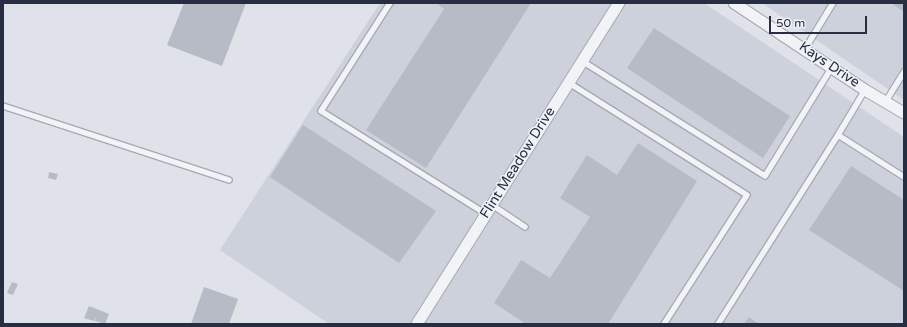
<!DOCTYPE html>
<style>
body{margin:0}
#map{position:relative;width:907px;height:327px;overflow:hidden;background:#dfe2e9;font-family:"Varela Round",sans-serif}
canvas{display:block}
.frame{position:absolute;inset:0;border:4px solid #272e41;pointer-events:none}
.scale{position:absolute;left:769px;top:16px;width:98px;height:18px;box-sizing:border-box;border:2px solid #272e41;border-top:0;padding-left:5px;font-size:12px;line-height:14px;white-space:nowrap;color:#272e41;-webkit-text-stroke:3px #eef1f6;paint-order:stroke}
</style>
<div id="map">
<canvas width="907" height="327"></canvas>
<div class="frame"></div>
<div class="scale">50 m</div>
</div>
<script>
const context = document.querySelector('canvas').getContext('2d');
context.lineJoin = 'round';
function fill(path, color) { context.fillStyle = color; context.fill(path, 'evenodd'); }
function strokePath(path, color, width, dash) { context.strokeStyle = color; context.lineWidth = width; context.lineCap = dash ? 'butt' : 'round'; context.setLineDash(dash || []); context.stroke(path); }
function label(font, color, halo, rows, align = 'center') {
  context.font = font + ' "Varela Round",sans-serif'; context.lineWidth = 3; context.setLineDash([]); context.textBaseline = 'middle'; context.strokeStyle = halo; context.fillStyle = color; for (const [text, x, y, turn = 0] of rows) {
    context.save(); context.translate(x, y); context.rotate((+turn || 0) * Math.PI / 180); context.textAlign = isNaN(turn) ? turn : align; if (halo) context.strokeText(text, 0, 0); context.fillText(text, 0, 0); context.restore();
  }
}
fill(new Path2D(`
 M 380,3 L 704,3 L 904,137 L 904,324 L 329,324 L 220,250 Z
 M 762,3 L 904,3 L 904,100 Z`), '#cdd1db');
fill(new Path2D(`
 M 184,3 L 246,3 L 222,66 L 167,45 Z
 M 436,3 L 531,3 L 426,168 L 366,130 L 444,9 Z
 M 891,3 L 904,3 L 904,12 Z
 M 654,28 L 790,116 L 763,158 L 627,68 Z
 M 303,125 L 436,211 L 399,263 L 270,177 Z
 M 638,143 L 697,181 L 608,324 L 522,324 L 523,322 L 494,303 L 521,260 L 550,278 L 590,217 L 560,198 L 587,155 L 617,175 Z
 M 851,166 L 904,200 L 904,291 L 809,230 Z
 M 49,172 L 58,174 L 56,180 L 48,178 Z
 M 12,282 L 18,284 L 13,295 L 7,293 Z
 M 204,287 L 238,299 L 229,324 L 191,324 Z
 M 89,306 L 109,314 L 105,324 L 95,321 L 96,316 L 94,321 L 84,318 Z
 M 749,317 L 759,324 L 744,324 Z`), '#b6bbc6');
const lane = new Path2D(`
 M 390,3 L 321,111 L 486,214
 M 805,49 L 833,3
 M 582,61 L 765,176 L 832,67
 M 569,83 L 747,195 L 664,324
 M 886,101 L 904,72
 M 3,106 L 229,180
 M 838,135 L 904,177
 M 492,205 L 525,227
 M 718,324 L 838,135 L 865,90`);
const street = new Path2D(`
 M 734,3 L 865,90 L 904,113
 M 417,324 L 619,3`);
strokePath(lane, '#a4a8b3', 8);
strokePath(street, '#a4a8b3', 13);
strokePath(lane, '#f2f3f7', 5.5);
strokePath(street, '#f2f3f7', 11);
label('14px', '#272e41', '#eef1f6', [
 ["Kays Drive",829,65,34],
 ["Flint Meadow Drive",518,163,-58]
]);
</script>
